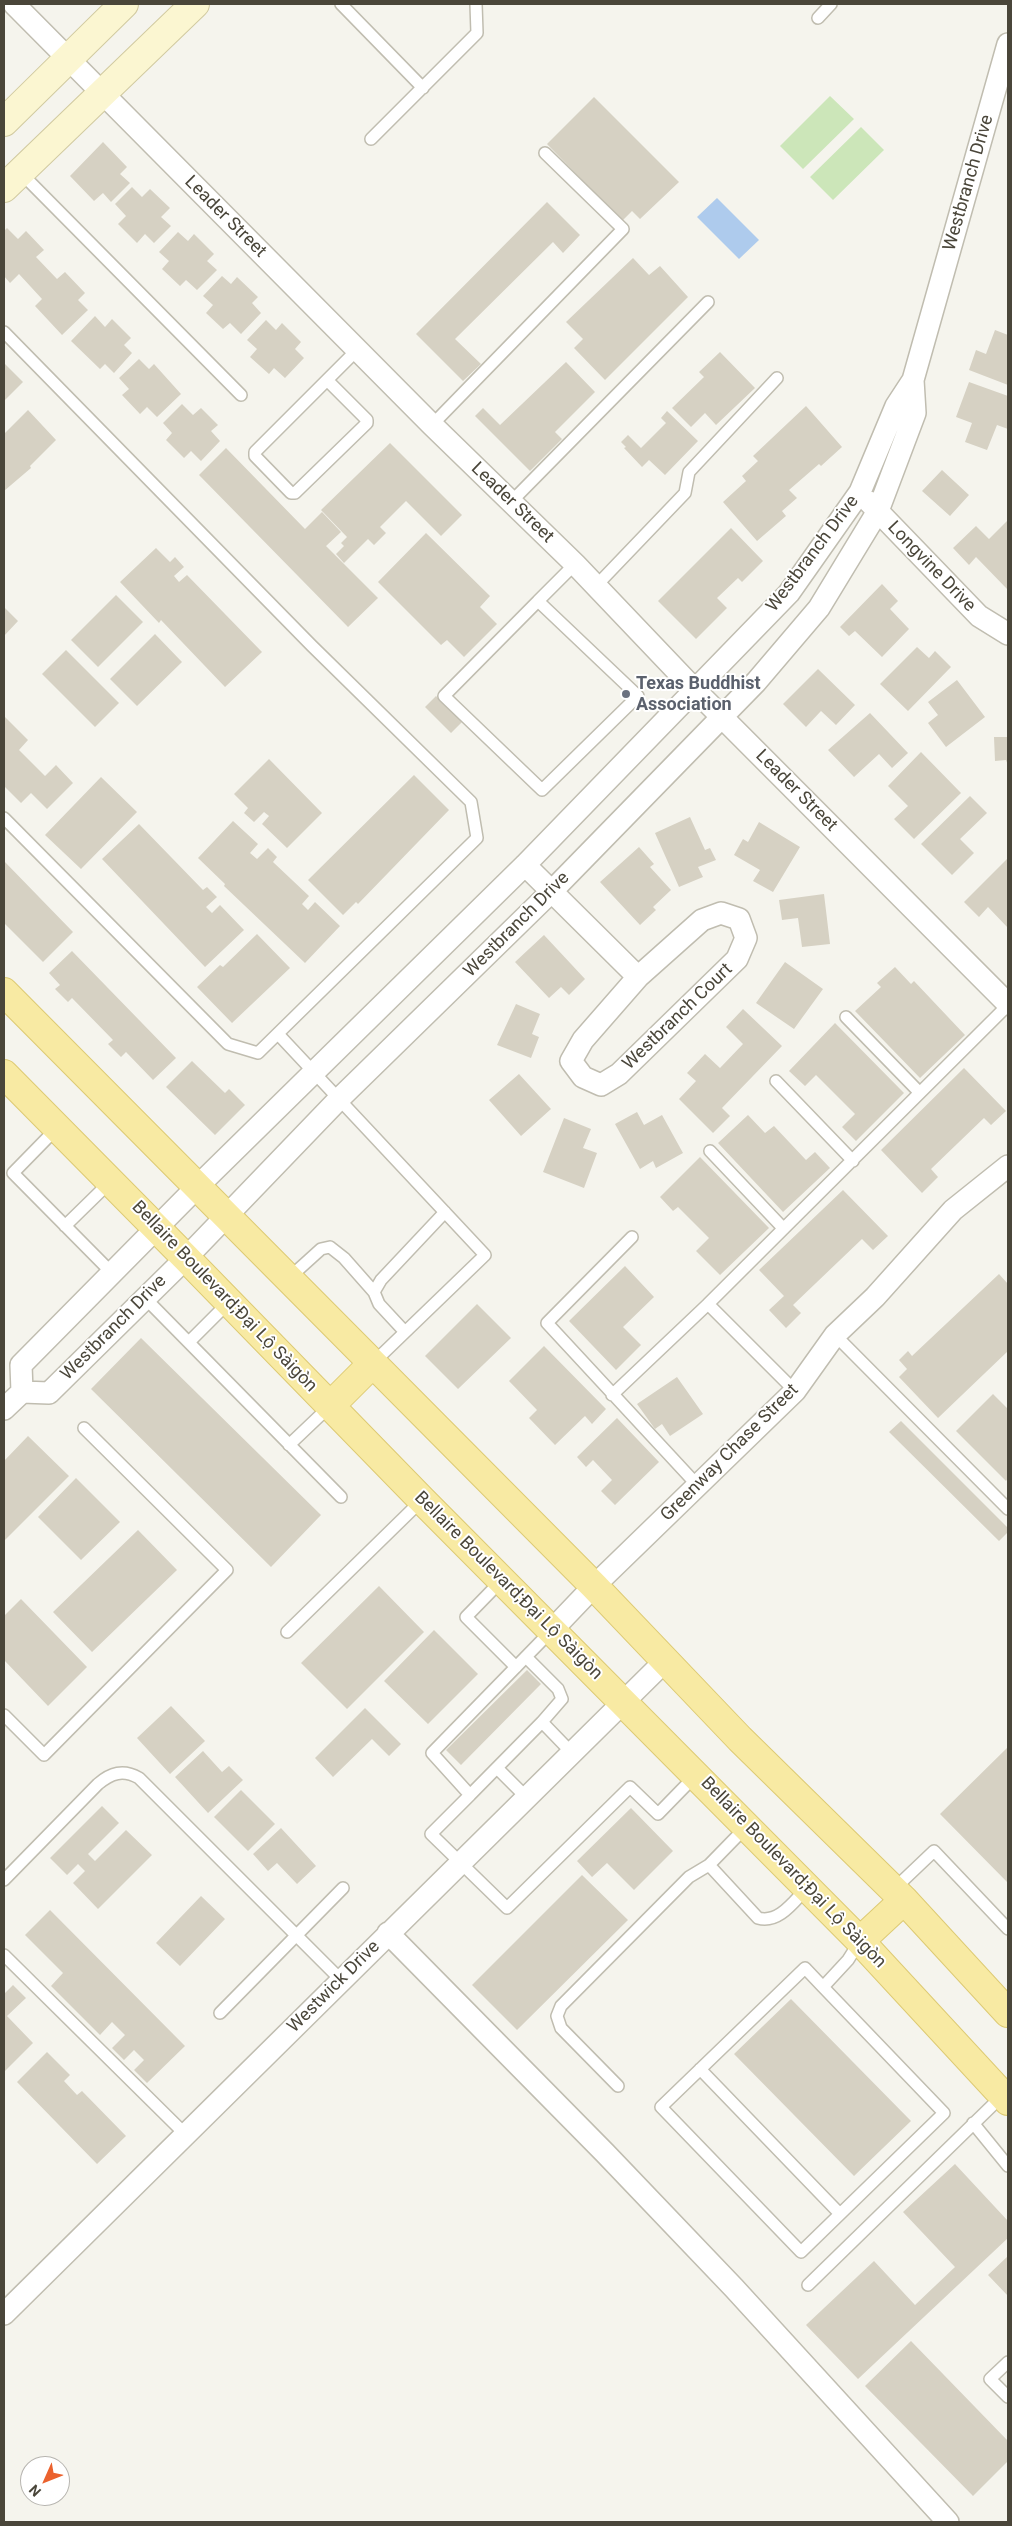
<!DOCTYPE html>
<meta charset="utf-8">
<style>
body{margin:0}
#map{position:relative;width:1012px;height:2526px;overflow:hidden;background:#f5f4ed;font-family:Roboto,sans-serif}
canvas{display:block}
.frame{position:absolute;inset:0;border:5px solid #4a463a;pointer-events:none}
.north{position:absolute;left:20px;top:2456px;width:50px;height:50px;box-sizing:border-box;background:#fff;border:1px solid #b7b5b0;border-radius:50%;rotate:226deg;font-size:14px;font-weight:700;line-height:20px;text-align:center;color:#4a463a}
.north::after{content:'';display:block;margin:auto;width:18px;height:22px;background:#eb622e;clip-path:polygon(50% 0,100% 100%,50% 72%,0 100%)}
</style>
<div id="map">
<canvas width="1012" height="2526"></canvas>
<div class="frame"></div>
<div class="north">N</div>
</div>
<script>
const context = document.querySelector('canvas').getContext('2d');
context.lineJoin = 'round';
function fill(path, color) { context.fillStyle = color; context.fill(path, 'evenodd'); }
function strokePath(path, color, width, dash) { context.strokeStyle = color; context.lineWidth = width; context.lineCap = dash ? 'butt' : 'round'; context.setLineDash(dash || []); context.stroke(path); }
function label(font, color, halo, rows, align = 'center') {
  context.font = font + ' Roboto,sans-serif'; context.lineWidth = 4; context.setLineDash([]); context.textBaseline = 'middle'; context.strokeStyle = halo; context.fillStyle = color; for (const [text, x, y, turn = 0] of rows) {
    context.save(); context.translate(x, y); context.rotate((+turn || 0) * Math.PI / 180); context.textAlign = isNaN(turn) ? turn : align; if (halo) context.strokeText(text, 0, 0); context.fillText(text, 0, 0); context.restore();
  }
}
fill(new Path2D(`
 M 830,96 L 854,119 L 803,169 L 780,146 Z
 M 861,127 L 884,150 L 833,200 L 810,177 Z`), '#cce6b9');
fill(new Path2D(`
 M 717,198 L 759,240 L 739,259 L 697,217 Z`), '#aecbed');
fill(new Path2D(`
 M 594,97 L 679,182 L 640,219 L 632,211 L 622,221 L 547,144 Z
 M 103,142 L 127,167 L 120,174 L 130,183 L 111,202 L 103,193 L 94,201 L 70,176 Z
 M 132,187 L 142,197 L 150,189 L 170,208 L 161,217 L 171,226 L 154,243 L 145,234 L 137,243 L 118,224 L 126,216 L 115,204 Z
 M 547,202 L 580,235 L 563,253 L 553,242 L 455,339 L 481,364 L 463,381 L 416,334 Z
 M 7,228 L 18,239 L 26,231 L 44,250 L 36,257 L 57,279 L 65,272 L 85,293 L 78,300 L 88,310 L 62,335 L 35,306 L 42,299 L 19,274 L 10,283 L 4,276 L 4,231 Z
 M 178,232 L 188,241 L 194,234 L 214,254 L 207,261 L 217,270 L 197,290 L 186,280 L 180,286 L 162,269 L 169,261 L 159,252 Z
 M 633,258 L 649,275 L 660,266 L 688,297 L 605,380 L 574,348 L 583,339 L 566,322 Z
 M 222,276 L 231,284 L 237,277 L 258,297 L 252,303 L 261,313 L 241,334 L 230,323 L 223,329 L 206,313 L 213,305 L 203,296 Z
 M 95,316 L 105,327 L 112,319 L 131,338 L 124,345 L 132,353 L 114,373 L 105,364 L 100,369 L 71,341 Z
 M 266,320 L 276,330 L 282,323 L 301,342 L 295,349 L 304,358 L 285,378 L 274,368 L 269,374 L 250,357 L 257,349 L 247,340 Z
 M 995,330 L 1008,335 L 1008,385 L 969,370 L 976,350 L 986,354 Z
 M 720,352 L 755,388 L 716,425 L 705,413 L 691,427 L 672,408 L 704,377 L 699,372 Z
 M 139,359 L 149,369 L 154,364 L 181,394 L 157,417 L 147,407 L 140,414 L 122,395 L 129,389 L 119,378 Z
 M 566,362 L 595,392 L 555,432 L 562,439 L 530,471 L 475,416 L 483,408 L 500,425 Z
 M 4,363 L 23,382 L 4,401 Z
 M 969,382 L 1008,396 L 1008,429 L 997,425 L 987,450 L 965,442 L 972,423 L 956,417 Z
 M 182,404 L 193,415 L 201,408 L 218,425 L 211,431 L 220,441 L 201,461 L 191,451 L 184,458 L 166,440 L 172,433 L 163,423 Z
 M 806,406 L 842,447 L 821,466 L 819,464 L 789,490 L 797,498 L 782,511 L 786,516 L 757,541 L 723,502 L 746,481 L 742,476 L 758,461 L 753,456 Z
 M 28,410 L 56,440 L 30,466 L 31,468 L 4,491 L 4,434 Z
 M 667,411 L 698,441 L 665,475 L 649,460 L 642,467 L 624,448 L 626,447 L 621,442 L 628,435 L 641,448 L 666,423 L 661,418 Z
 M 390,443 L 462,515 L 441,536 L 406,501 L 380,527 L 386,533 L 374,545 L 368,539 L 344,563 L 336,554 L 344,546 L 341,543 L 347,537 L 321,510 Z
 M 226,448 L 305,529 L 322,512 L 341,532 L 326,546 L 378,598 L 348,627 L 199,475 Z
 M 942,470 L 969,495 L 950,516 L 922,491 Z
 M 1007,521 L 1008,522 L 1008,590 L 976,557 L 969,565 L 953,548 L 976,526 L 989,539 Z
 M 731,528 L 763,561 L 742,582 L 738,578 L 717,598 L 727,608 L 696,639 L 658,601 Z
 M 426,533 L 490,596 L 480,607 L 497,624 L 464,657 L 447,640 L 441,645 L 378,582 Z
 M 156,548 L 170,562 L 175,557 L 184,567 L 174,576 L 179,582 L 187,575 L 262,652 L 225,687 L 161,620 L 159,623 L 120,582 Z
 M 882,584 L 898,601 L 890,609 L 909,629 L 882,657 L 855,631 L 849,636 L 840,627 Z
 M 116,595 L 143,622 L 98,667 L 71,640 Z
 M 4,607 L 18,621 L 4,636 Z
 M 155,634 L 182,662 L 137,706 L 110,679 Z
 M 917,647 L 929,658 L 935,651 L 951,667 L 908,711 L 880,684 Z
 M 66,650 L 119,703 L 95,727 L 42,674 Z
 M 818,669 L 855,705 L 836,725 L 821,711 L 806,727 L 783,704 Z
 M 957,680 L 985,717 L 946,747 L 928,723 L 938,715 L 928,702 Z
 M 436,696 L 462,722 L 451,733 L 425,707 Z
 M 870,713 L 908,753 L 892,768 L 879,754 L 854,777 L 828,750 Z
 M 4,716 L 28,740 L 19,750 L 45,776 L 56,765 L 73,783 L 47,809 L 31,793 L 21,803 L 4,786 Z
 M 994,737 L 1008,737 L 1008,765 L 1006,760 L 995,761 Z
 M 921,752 L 961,793 L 914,839 L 894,819 L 908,806 L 888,786 Z
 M 269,759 L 322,813 L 287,848 L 262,824 L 269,816 L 264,812 L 254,822 L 244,813 L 248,808 L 234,794 Z
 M 414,775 L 449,810 L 358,904 L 356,902 L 343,915 L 308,880 Z
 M 101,777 L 137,812 L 81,869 L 45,835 Z
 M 970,796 L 987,813 L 960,839 L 974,853 L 952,875 L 921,844 Z
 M 690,817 L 705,850 L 710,848 L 716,860 L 698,867 L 703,877 L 679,887 L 655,833 Z
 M 233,821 L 258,844 L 250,853 L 257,859 L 268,848 L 277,857 L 273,862 L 309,896 L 302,904 L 308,910 L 315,902 L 340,926 L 305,963 L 224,886 L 225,884 L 198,858 Z
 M 759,822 L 800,847 L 773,892 L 753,881 L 760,870 L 734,855 L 743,839 L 748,842 Z
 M 139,824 L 203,890 L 207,887 L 217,897 L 206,907 L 212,913 L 220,905 L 244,930 L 205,967 L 102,859 Z
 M 639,847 L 654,864 L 650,867 L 671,890 L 653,907 L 656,910 L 640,925 L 600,882 Z
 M 1008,858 L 1008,928 L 988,907 L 979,917 L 964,902 Z
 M 4,861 L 73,932 L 43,962 L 4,923 Z
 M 824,894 L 830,944 L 802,947 L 798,918 L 782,920 L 779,900 Z
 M 257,934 L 290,968 L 232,1023 L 197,987 L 220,965 L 223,967 Z
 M 544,935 L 585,979 L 569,995 L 561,987 L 549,998 L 515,962 Z
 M 72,951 L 176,1058 L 153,1080 L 126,1052 L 121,1057 L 108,1044 L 113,1040 L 72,998 L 68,1002 L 55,989 L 60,985 L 49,973 Z
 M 785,962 L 823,989 L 794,1029 L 756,1003 Z
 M 895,967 L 911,984 L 914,981 L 965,1035 L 920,1078 L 855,1011 L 881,987 L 877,983 Z
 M 516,1004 L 540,1014 L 532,1034 L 539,1037 L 531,1058 L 497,1045 Z
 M 743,1009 L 782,1046 L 722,1108 L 730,1116 L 713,1133 L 679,1099 L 696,1081 L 687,1073 L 705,1054 L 720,1068 L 743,1044 L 726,1027 Z
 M 835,1023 L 904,1093 L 856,1141 L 842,1127 L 855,1114 L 816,1075 L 805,1086 L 789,1071 Z
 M 192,1061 L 225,1093 L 229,1089 L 245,1105 L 215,1135 L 166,1087 Z
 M 964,1068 L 1006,1111 L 991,1125 L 984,1118 L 931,1169 L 938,1177 L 922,1193 L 881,1150 Z
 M 519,1074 L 551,1109 L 521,1136 L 489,1100 Z
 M 637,1112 L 644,1125 L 662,1115 L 683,1153 L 656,1168 L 653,1161 L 640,1169 L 615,1124 Z
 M 748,1115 L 765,1133 L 774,1126 L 806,1160 L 815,1152 L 830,1168 L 783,1212 L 718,1143 Z
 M 564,1118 L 591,1129 L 583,1148 L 597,1153 L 584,1188 L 543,1172 Z
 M 700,1157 L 769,1228 L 720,1275 L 696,1251 L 709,1238 L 678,1207 L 673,1211 L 660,1197 Z
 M 843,1190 L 888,1236 L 873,1250 L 862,1239 L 793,1305 L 801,1313 L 786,1328 L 769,1310 L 784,1296 L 759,1270 Z
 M 625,1266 L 654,1297 L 623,1327 L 641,1345 L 616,1370 L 569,1321 Z
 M 999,1274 L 1008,1284 L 1008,1351 L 938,1418 L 899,1377 L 907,1369 L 899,1360 L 908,1351 L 912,1356 Z
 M 477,1304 L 511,1338 L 458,1389 L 425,1356 Z
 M 141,1338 L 321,1515 L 271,1567 L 91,1389 Z
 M 544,1346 L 606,1409 L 592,1424 L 585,1416 L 555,1445 L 529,1418 L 537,1410 L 509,1381 Z
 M 677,1377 L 703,1414 L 670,1436 L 662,1424 L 655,1429 L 637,1404 Z
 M 993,1394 L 1008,1409 L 1008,1478 L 1006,1481 L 956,1431 Z
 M 617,1418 L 659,1462 L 615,1505 L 601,1491 L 612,1480 L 593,1460 L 586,1467 L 577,1457 Z
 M 901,1421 L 1008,1528 L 1008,1532 L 999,1541 L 889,1432 Z
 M 28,1436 L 69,1476 L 4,1541 L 4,1461 Z
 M 76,1478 L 120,1522 L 81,1560 L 38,1517 Z
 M 138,1530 L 177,1570 L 92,1652 L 53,1612 Z
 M 379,1586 L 424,1632 L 347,1709 L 301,1663 Z
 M 21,1599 L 87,1667 L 48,1706 L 4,1660 L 4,1616 Z
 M 434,1630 L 478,1674 L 428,1724 L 384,1681 Z
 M 527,1670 L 541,1684 L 461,1765 L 446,1750 Z
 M 171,1706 L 205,1741 L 170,1774 L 137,1738 Z
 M 365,1708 L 401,1744 L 389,1756 L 372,1739 L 333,1777 L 315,1758 Z
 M 1008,1747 L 1008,1883 L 940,1814 Z
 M 203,1751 L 222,1772 L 229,1766 L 243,1780 L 208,1813 L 175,1777 Z
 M 241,1790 L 275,1824 L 248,1851 L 214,1817 Z
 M 102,1806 L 119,1823 L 88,1854 L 95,1861 L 126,1830 L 152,1855 L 98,1909 L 73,1883 L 85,1871 L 78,1864 L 67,1875 L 50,1858 Z
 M 631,1808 L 673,1851 L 634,1890 L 607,1863 L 592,1877 L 577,1861 Z
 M 281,1828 L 316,1866 L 297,1884 L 277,1863 L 268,1871 L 253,1854 Z
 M 582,1875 L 628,1920 L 517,2030 L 472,1985 Z
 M 201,1896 L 225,1919 L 180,1966 L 156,1943 Z
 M 50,1910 L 185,2046 L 147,2083 L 134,2070 L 144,2060 L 134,2050 L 124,2060 L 112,2048 L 125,2035 L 112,2022 L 100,2035 L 51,1986 L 63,1973 L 25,1935 Z
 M 13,1985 L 26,1998 L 7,2016 L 33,2043 L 5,2071 L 4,1994 Z
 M 791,1999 L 911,2121 L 854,2176 L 734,2054 Z
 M 47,2052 L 70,2075 L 64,2081 L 77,2095 L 82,2091 L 126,2136 L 97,2164 L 17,2082 Z
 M 955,2164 L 1008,2221 L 1008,2238 L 858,2379 L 806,2325 L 874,2261 L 915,2305 L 955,2267 L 903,2212 Z
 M 1008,2256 L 1008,2296 L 988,2275 Z
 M 911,2341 L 1008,2441 L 1008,2461 L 973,2496 L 865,2386 Z`), '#d6d1c3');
const service = new Path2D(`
 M 341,4 L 423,88
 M 818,18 L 831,4
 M 371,139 L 477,33 L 476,4
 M 21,173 L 241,395
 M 4,332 L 312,646 L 471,802 L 477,838 L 258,1053 L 228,1044 L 4,818
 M 327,380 L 367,420 L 367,423 L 295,493 L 291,493 L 255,456 L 255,452 L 357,350
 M 432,425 L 623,229 L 545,153
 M 511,502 L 708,302
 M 595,587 L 685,493 L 689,472 L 777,378
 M 538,601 L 638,696 L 542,790 L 444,696 Z
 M 538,601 L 575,564
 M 846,1017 L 919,1092
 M 278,1034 L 485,1255 L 372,1364
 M 776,1081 L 853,1161
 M 57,1128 L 13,1173 L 112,1273
 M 710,1151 L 783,1228
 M 65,1226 L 110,1182
 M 632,1237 L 547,1323 L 699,1487
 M 289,1278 L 321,1249 L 330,1247 L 344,1258 L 374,1292
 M 145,1298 L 341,1497
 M 708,1304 L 795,1391
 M 405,1332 L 379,1304 L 374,1292 L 381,1280 L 445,1212
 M 835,1335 L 1008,1509
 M 189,1342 L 229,1302
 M 612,1395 L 708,1304 L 1008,1005
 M 289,1445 L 330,1406
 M 502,1580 L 466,1617 L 516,1667
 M 552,1630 L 432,1753 L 470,1795 L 431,1834 L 507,1908 L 630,1787 L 658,1814 L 696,1775
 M 287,1632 L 422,1500
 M 4,1715 L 44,1755 L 227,1570 L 84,1428
 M 542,1722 L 571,1752
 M 497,1768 L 526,1797
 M 470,1795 L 542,1722 L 562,1699 L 558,1689 L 526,1657
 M 747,1826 L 709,1865 L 758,1918 C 779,1924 794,1901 807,1888
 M 4,1880 L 98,1784 C 111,1773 123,1769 139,1778 L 341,1980
 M 893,1890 L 934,1851 L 1008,1929
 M 4,1955 L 185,2134
 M 823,1987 L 805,1968 L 661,2107 L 801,2252 L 944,2113 L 823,1987 L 848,1960 L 860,1941
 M 220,2013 L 343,1888
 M 700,2069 L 840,2214
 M 618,2086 L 561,2028 L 557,2016 L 561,2006 L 689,1877 L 709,1865
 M 973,2123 L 1008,2166
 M 808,2285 L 1003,2095
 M 1008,2362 L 990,2379 L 1008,2397`);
const minor = new Path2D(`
 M 14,4 L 432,425 L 575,564 L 696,691 L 1008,1004
 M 869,502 L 979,616 L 1008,634
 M 525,865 L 638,977
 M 721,913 L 739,919 L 746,938 L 737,959 L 619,1074 L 601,1085 L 583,1077 L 571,1061 L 583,1040 L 638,977 L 702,920 Z
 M 22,1392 L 21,1365 L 198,1186 L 525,865 L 789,593 L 860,492 L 896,406 L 913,380 L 1008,44
 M 4,1409 L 22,1392 L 49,1393 L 186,1258 L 338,1100 L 552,891 L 756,682 L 819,608 L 878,511 L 915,413 L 913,380
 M 552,1630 L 594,1586 L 795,1391 L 835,1335 L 875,1297 L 953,1210 L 1008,1166
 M 388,1933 L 605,2153 L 734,2288 L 948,2522
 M 4,2314 L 665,1661`);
const secondary = new Path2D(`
 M 4,122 L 124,4
 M 4,188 L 195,4`);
const primary = new Path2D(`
 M 4,992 L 594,1586 L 740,1739 L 904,1900 L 1008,2013
 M 4,1074 L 186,1258 L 422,1500 L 860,1941 L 1008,2101
 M 330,1406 L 372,1364
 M 860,1941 L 904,1900`);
strokePath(service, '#c0bdb0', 14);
strokePath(minor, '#c0bdb0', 24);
strokePath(secondary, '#d1caa0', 30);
strokePath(primary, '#ddca73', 30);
strokePath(service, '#fff', 11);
strokePath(minor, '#fff', 21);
strokePath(secondary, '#fbf6d1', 28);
strokePath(primary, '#f8eaa3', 28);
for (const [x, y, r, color] of [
 [626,694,5,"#6b7280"]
]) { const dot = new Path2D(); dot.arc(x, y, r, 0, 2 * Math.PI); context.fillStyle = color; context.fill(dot); strokePath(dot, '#fff', 2); }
label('18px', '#4a463a', '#fff', [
 ["Westbranch Drive",969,183,-74],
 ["Leader Street",225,217,45],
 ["Leader Street",512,503,44],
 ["Westbranch Drive",813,554,-53],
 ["Longvine Drive",931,567,46],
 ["Leader Street",796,791,45],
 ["Westbranch Drive",517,925,-45],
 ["Westbranch Court",678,1017,-44],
 ["Bellaire Boulevard;Đại Lộ Sàigòn",224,1297,46],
 ["Westbranch Drive",114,1328,-45],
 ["Greenway Chase Street",730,1453,-45],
 ["Bellaire Boulevard;Đại Lộ Sàigòn",508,1586,45],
 ["Bellaire Boulevard;Đại Lộ Sàigòn",793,1873,46],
 ["Westwick Drive",334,1987,-45]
]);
label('bold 18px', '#5b616d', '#fff', [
 ["Texas Buddhist",636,684],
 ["Association",636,705]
], 'left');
</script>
